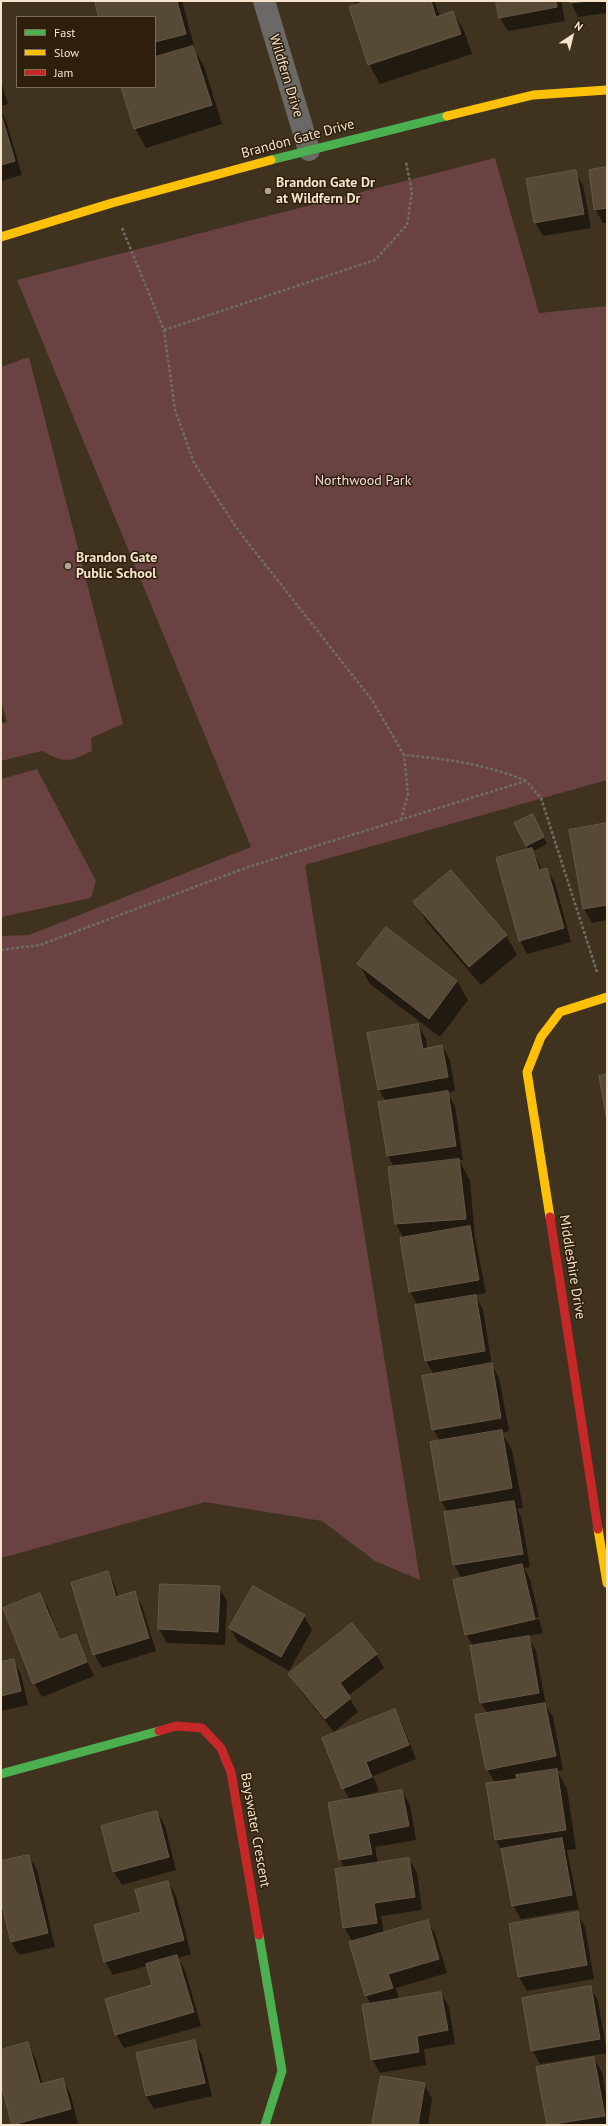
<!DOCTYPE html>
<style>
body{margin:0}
#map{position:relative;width:608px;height:2126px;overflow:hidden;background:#3f321e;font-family:"PT Sans",sans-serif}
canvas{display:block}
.frame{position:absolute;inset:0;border:2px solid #f7e4cc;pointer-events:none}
.legend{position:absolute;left:16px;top:16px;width:140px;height:72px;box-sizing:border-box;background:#2d1f0b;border:1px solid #7e6e58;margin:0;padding:5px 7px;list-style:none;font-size:12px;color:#f7e4cc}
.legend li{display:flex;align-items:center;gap:8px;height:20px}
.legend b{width:20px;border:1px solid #7e6e58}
.north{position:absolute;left:552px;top:16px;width:40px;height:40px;-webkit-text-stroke:3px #2d1f0b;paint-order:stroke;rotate:35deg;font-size:11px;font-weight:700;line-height:16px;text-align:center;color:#f7e4cc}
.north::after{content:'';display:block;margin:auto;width:14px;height:18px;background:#f7e4cc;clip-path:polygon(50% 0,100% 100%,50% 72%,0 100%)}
</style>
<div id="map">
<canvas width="608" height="2126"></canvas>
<div class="frame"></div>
<ul class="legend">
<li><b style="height:5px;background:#4caf50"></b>Fast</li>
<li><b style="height:5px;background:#ffc107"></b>Slow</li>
<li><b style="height:5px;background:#c62828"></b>Jam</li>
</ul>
<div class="north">N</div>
</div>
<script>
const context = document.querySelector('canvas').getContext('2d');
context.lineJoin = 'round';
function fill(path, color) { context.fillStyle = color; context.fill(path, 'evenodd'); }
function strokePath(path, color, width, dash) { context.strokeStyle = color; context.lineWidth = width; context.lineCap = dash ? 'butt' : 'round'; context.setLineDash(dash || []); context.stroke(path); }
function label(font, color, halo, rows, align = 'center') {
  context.font = font + ' "PT Sans",sans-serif'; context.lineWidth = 3; context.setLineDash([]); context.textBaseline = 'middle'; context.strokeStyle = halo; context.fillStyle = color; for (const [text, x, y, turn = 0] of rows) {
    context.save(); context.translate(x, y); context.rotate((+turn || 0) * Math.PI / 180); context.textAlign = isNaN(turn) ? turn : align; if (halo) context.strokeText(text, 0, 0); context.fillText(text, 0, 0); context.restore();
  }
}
fill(new Path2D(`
 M 495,158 L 539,313 L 607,306 L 607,780 L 305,865 L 420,1580 L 375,1561 L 322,1521 L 205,1502 L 1,1558 L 1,936 L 29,935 L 251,847 L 17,280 Z
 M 29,357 L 123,724 L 91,738 L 92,751 C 68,763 66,763 42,751 L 1,761 L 1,724 L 7,722 L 1,700 L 1,367 Z
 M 37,769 L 96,881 L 91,898 L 1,917 L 1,779 Z`), '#6a4241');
fill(new Path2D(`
 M 96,1 L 182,1 L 196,53 L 204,66 L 222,124 L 146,148 L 135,128 L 122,87 L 155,87 L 155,17 L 100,17 Z
 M 354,1 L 434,1 L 440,16 L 453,12 L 464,31 L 472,54 L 380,84 L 369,64 Z
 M 497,1 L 561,1 L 565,21 L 508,31 L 500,18 Z
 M 570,1 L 607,1 L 607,13 L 578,17 Z
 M 1,81 L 8,104 L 1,106 Z
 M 1,112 L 6,120 L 22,175 L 1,181 Z
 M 607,168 L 607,223 L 603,223 L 595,209 Z
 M 575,172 L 583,185 L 591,228 L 543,236 L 535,222 Z
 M 1,709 L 4,721 L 1,722 Z
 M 536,822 L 547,844 L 533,851 L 542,870 L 547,869 L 555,883 L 571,942 L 527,954 L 520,940 L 529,850 L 526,845 Z
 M 607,824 L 607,920 L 592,923 L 584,909 L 570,830 Z
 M 415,902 L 506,935 L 517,955 L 481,985 L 426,921 Z
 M 359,964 L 457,981 L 468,1000 L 440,1037 L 370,984 Z
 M 418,1025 L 426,1039 L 427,1049 L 442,1046 L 450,1060 L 455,1091 L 447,1093 L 455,1106 L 463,1160 L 459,1160 L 470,1180 L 475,1238 L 486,1293 L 475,1295 L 483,1310 L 492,1365 L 499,1378 L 509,1431 L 502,1433 L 512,1450 L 523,1508 L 517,1509 L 521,1516 L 530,1567 L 524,1568 L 530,1579 L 539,1617 L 469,1633 L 469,1635 L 539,1619 L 543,1633 L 528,1636 L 536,1651 L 546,1706 L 553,1717 L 563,1770 L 557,1771 L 567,1789 L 576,1849 L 567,1850 L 579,1909 L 521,1919 L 513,1905 L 503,1853 L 496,1840 L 495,1783 L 487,1769 L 488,1714 L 481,1703 L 473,1646 L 466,1634 L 462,1579 L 454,1564 L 448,1512 L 441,1501 L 440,1441 L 433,1429 L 434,1375 L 426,1361 L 418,1305 L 410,1292 L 404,1239 L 396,1224 L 394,1167 L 388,1156 L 380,1102 L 386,1102 L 379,1090 Z
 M 107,1572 L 115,1586 L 118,1597 L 134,1592 L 142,1606 L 156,1651 L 102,1668 L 94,1654 Z
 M 219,1587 L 227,1601 L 225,1645 L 167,1643 L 159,1629 Z
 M 40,1594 L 48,1607 L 61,1641 L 75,1635 L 94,1676 L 42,1697 L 34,1683 Z
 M 304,1616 L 312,1630 L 289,1671 L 238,1642 L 230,1628 Z
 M 376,1654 L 384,1668 L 348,1696 L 358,1712 L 334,1732 L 298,1688 L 290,1674 Z
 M 13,1660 L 21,1674 L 28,1705 L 1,1711 L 1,1663 Z
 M 395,1711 L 402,1724 L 416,1759 L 373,1776 L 379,1791 L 366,1796 L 402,1791 L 410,1805 L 416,1840 L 375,1847 L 378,1864 L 409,1859 L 417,1873 L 422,1910 L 381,1916 L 384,1934 L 427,1921 L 435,1934 L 447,1973 L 396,1988 L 399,2000 L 441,1993 L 449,2007 L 455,2044 L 424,2049 L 426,2065 L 380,2073 L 372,2059 L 371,2005 L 366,1995 L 353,1942 L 344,1927 L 345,1869 L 340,1859 L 350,1800 L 343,1788 Z
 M 157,1812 L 165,1826 L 176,1870 L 122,1885 L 114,1872 Z
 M 29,1856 L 37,1870 L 55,1947 L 19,1955 L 11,1942 L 4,1911 L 1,1912 L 1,1862 Z
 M 168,1882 L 176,1896 L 191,1954 L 178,1958 L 185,1970 L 201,2026 L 124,2048 L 116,2034 L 153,1985 L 147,1966 L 113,1975 L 105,1961 Z
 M 577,1913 L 585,1927 L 594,1979 L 527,1991 L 519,1977 L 510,1924 Z
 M 590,1987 L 598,2001 L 607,2053 L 540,2064 L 532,2050 Z
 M 194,2041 L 202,2055 L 212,2096 L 154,2109 L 146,2096 Z
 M 27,2043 L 35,2057 L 43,2085 L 62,2079 L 70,2093 L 78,2123 L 72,2125 L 13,2125 L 1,2081 L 1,2051 Z
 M 594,2058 L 602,2072 L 607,2101 L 607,2125 L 548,2125 L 537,2068 Z
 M 424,2084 L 432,2098 L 428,2125 L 373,2125 Z`), '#0007');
const building = new Path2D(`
 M 95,1 L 177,1 L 186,34 L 155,42 L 155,17 L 99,17 Z
 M 366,1 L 431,1 L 436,17 L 453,11 L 461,34 L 368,65 L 349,7 Z
 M 496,1 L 556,1 L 557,7 L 499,18 Z
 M 569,1 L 589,1 L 570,3 Z
 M 193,46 L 212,105 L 134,129 L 121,87 L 155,87 L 155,57 Z
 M 1,114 L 15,161 L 1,165 Z
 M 607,167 L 607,208 L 594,210 L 589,170 Z
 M 576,170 L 584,214 L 534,223 L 526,179 Z
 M 533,814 L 544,837 L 526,846 L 514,823 Z
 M 607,823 L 607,905 L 583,909 L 569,830 Z
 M 532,848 L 539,870 L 547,868 L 564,928 L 519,941 L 496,858 Z
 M 451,870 L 507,935 L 469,967 L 413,902 Z
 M 386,927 L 457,981 L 429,1019 L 357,964 Z
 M 418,1024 L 423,1049 L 442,1045 L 448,1077 L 378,1090 L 367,1033 Z
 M 607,1074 L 607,1121 L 599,1076 Z
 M 448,1091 L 456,1146 L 387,1156 L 378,1102 Z
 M 459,1159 L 466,1219 L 395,1224 L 388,1167 Z
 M 470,1226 L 479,1280 L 409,1292 L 400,1238 Z
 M 476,1295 L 485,1351 L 425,1361 L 415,1305 Z
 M 492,1363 L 501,1418 L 432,1430 L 422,1376 Z
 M 502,1430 L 512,1488 L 440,1501 L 430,1442 Z
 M 514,1501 L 523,1554 L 453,1565 L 444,1512 Z
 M 522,1564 L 535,1619 L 465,1635 L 453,1580 Z
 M 108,1571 L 116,1597 L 135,1591 L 149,1638 L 93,1655 L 71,1583 Z
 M 160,1584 L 220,1586 L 218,1632 L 158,1629 Z
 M 253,1586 L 305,1615 L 281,1657 L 229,1628 Z
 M 40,1593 L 60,1640 L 76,1634 L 87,1662 L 33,1684 L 3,1608 Z
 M 352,1623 L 377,1654 L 340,1683 L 351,1698 L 325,1719 L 288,1674 Z
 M 529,1636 L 539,1693 L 480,1703 L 470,1646 Z
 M 14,1659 L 21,1691 L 1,1696 L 1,1662 Z
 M 545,1703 L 556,1756 L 486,1770 L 475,1715 Z
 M 395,1709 L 409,1745 L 366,1762 L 372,1777 L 342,1789 L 322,1738 Z
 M 557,1769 L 566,1830 L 495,1840 L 486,1783 L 517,1779 L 516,1775 Z
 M 402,1790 L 409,1826 L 368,1834 L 372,1854 L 339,1860 L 328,1803 Z
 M 157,1811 L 169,1857 L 113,1872 L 101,1826 Z
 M 562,1838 L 572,1895 L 512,1906 L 501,1849 Z
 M 29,1855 L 48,1933 L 11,1942 L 1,1902 L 1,1861 Z
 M 409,1858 L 415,1897 L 374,1903 L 377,1923 L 343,1928 L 335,1869 Z
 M 168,1881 L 184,1940 L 104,1962 L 94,1925 L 141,1912 L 135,1890 Z
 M 578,1912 L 587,1965 L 518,1977 L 509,1924 Z
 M 428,1920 L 439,1959 L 388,1974 L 393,1988 L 365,1996 L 349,1942 Z
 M 177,1955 L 194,2012 L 115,2035 L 105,1999 L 152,1985 L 146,1964 Z
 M 591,1986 L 600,2039 L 531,2051 L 522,1998 Z
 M 441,1992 L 448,2030 L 417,2036 L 419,2052 L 371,2060 L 362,2005 Z
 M 195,2040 L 205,2083 L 146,2096 L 136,2053 Z
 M 28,2042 L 40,2084 L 63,2078 L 71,2109 L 12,2125 L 1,2084 L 1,2050 Z
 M 594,2057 L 605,2116 L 547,2125 L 536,2067 Z
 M 381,2076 L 425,2083 L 418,2125 L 372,2125 Z`);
fill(building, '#564a37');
strokePath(building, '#665946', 1);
strokePath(new Path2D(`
 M 122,228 L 164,330 L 175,410 L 194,463 L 238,530 L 372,700 L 404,755 C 446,759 487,764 526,781
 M 164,330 L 375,260 L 407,225 L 412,192 L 406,162
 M 401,820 L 408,794 L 404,755
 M 1,950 L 40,945 L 248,867 L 526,781 L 541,798 L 597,972`), '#6f6c67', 2.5, [3, 2]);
strokePath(new Path2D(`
 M 264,1 L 309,150`), '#6a6966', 22);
strokePath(new Path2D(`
 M 271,160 L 447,116
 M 1,1774 L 159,1731
 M 259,1935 L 282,2071 L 265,2125`), '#4caf50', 9);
strokePath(new Path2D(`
 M 447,116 L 533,95 L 607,90
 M 1,237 L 112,203 L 271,160
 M 550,1217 L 527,1072 L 541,1037 L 560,1012 L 607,997
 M 598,1529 L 607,1583`), '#ffc107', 9);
strokePath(new Path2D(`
 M 550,1217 L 598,1529
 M 159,1731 L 176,1726 L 202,1728 L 221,1748 L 231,1772 L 259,1935`), '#c62828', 9);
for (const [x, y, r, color] of [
 [268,191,4,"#b7a68f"],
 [68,566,4,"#b7a68f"]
]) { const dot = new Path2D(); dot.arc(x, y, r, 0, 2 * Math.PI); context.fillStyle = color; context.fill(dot); strokePath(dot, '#2d1f0b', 1.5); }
label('14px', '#f7e4cc', '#2d1f0b', [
 ["Wildfern Drive",286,76,73],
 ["Brandon Gate Drive",298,139,-15],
 ["Middleshire Drive",572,1267,81],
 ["Bayswater Crescent",255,1830,80]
]);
label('bold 14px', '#f7e4cc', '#2d1f0b', [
 ["Brandon Gate Dr",276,183],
 ["at Wildfern Dr",276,199],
 ["Brandon Gate",76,558],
 ["Public School",76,574]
], 'left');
label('14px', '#f5ddde', '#2d1f0b', [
 ["Northwood Park",363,481]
]);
</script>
